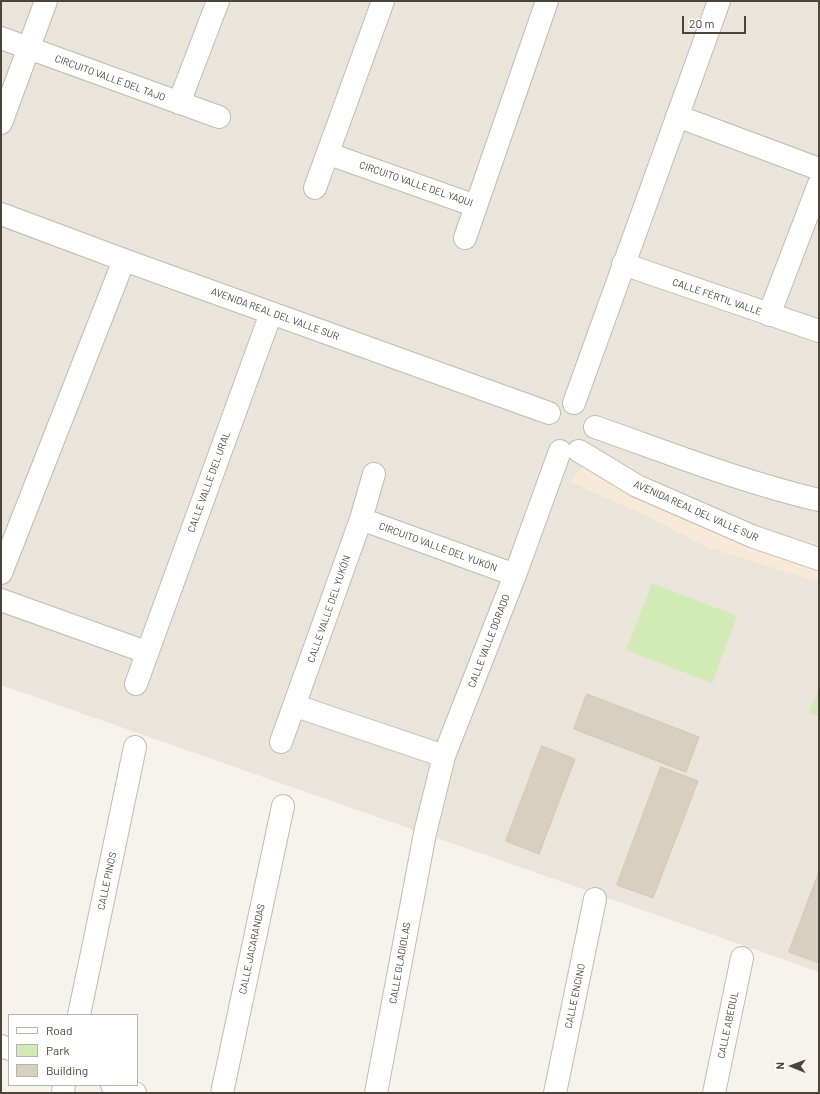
<!DOCTYPE html>
<meta charset="utf-8">
<style>
body{margin:0}
#map{position:relative;width:820px;height:1094px;overflow:hidden;background:#f6f3ec;font-family:Barlow,sans-serif}
canvas{display:block}
.frame{position:absolute;inset:0;border:2px solid #4b4439;pointer-events:none}
.legend{position:absolute;left:8px;top:1014px;width:130px;height:72px;box-sizing:border-box;background:#fff;border:1px solid #b7b4b0;margin:0;padding:5px 7px;list-style:none;font-size:12px;color:#4b4439}
.legend li{display:flex;align-items:center;gap:8px;height:20px}
.legend b{width:20px;border:1px solid #b7b4b0}
.north{position:absolute;left:772px;top:1046px;width:40px;height:40px;-webkit-text-stroke:3px #fff;paint-order:stroke;rotate:271deg;font-size:11px;font-weight:700;line-height:16px;text-align:center;color:#4b4439}
.north::after{content:'';display:block;margin:auto;width:14px;height:18px;background:#4b4439;clip-path:polygon(50% 0,100% 100%,50% 72%,0 100%)}
.scale{position:absolute;left:682px;top:16px;width:64px;height:18px;box-sizing:border-box;border:2px solid #4b4439;border-top:0;padding-left:5px;font-size:12px;line-height:14px;white-space:nowrap;color:#4b4439;-webkit-text-stroke:3px #fff;paint-order:stroke}
</style>
<div id="map">
<canvas width="820" height="1094"></canvas>
<div class="frame"></div>
<ul class="legend">
<li><b style="height:5px;background:#fff"></b>Road</li>
<li><b style="height:11px;background:#d2eab5"></b>Park</li>
<li><b style="height:11px;background:#d8cfc1"></b>Building</li>
</ul>
<div class="north">N</div>
<div class="scale">20 m</div>
</div>
<script>
const context = document.querySelector('canvas').getContext('2d');
context.lineJoin = 'round';
function fill(path, color) { context.fillStyle = color; context.fill(path, 'evenodd'); }
function strokePath(path, color, width, dash) { context.strokeStyle = color; context.lineWidth = width; context.lineCap = dash ? 'butt' : 'round'; context.setLineDash(dash || []); context.stroke(path); }
function label(font, color, halo, rows, align = 'center') {
  context.font = font + ' Barlow,sans-serif'; context.lineWidth = 3.5; context.setLineDash([]); context.textBaseline = 'middle'; context.strokeStyle = halo; context.fillStyle = color; for (const [text, x, y, turn = 0] of rows) {
    context.save(); context.translate(x, y); context.rotate((+turn || 0) * Math.PI / 180); context.textAlign = isNaN(turn) ? turn : align; if (halo) context.strokeText(text, 0, 0); context.fillText(text, 0, 0); context.restore();
  }
}
fill(new Path2D(`
 M 1,1 L 819,1 L 819,972 L 1,685 Z`), '#eae5da');
fill(new Path2D(`
 M 595,451 L 752,528 L 819,544 L 819,582 L 709,548 L 641,513 L 570,482 Z`), '#f7ead8');
fill(new Path2D(`
 M 652,583 L 737,616 L 712,683 L 626,650 Z
 M 819,688 L 819,717 L 809,713 Z`), '#d2eab5');
const building = new Path2D(`
 M 587,694 L 699,737 L 686,772 L 574,729 Z
 M 542,746 L 575,759 L 539,854 L 506,841 Z
 M 661,767 L 698,781 L 653,898 L 617,885 Z
 M 819,872 L 819,963 L 789,952 Z`);
fill(building, '#d8cfc1');
strokePath(building, '#d3c7b4', 1);
const minor = new Path2D(`
 M 1,38 L 219,117
 M 179,103 L 218,1
 M 677,116 L 819,169
 M 1,123 L 46,1
 M 329,154 L 476,206
 M 315,188 L 383,1
 M 1,214 L 124,260 L 549,413
 M 465,238 L 547,1
 M 623,264 L 819,331
 M 769,315 L 819,184
 M 574,403 L 719,1
 M 595,427 C 669,453 742,482 819,500
 M 579,451 L 637,486 L 754,537 L 819,559
 M 361,519 L 515,575
 M 1,573 L 124,260
 M 1,600 L 146,652
 M 136,684 L 271,313
 M 296,706 L 444,756
 M 281,742 L 361,519 L 374,474
 M 79,1015 L 135,747
 M 1,1046 L 9,1049
 M 112,1085 L 135,1093
 M 63,1093 L 64,1085
 M 222,1093 L 283,806
 M 376,1093 L 425,833 L 444,756 L 515,575 L 560,451
 M 555,1093 L 595,899
 M 714,1093 L 742,958`);
strokePath(minor, '#c2bbae', 24);
strokePath(minor, '#fff', 22);
label('10px', '#4b4439', '#fff', [
 ["CIRCUITO VALLE DEL TAJO",110,78,20],
 ["CIRCUITO VALLE DEL YAQUI",416,184,19],
 ["CALLE FÉRTIL VALLE",717,297,19],
 ["AVENIDA REAL DEL VALLE SUR",275,314,20],
 ["CALLE VALLE DEL URAL",209,482,-70],
 ["AVENIDA REAL DEL VALLE SUR",696,511,24],
 ["CIRCUITO VALLE DEL YUKÓN",438,547,20],
 ["CALLE VALLE DEL YUKÓN",329,609,-71],
 ["CALLE VALLE DORADO",489,641,-69],
 ["CALLE PINOS",107,881,-78],
 ["CALLE JACARANDAS",252,949,-78],
 ["CALLE GLADIOLAS",400,963,-80],
 ["CALLE ENCINO",575,996,-78],
 ["CALLE ABEDUL",728,1025,-78]
]);
</script>
